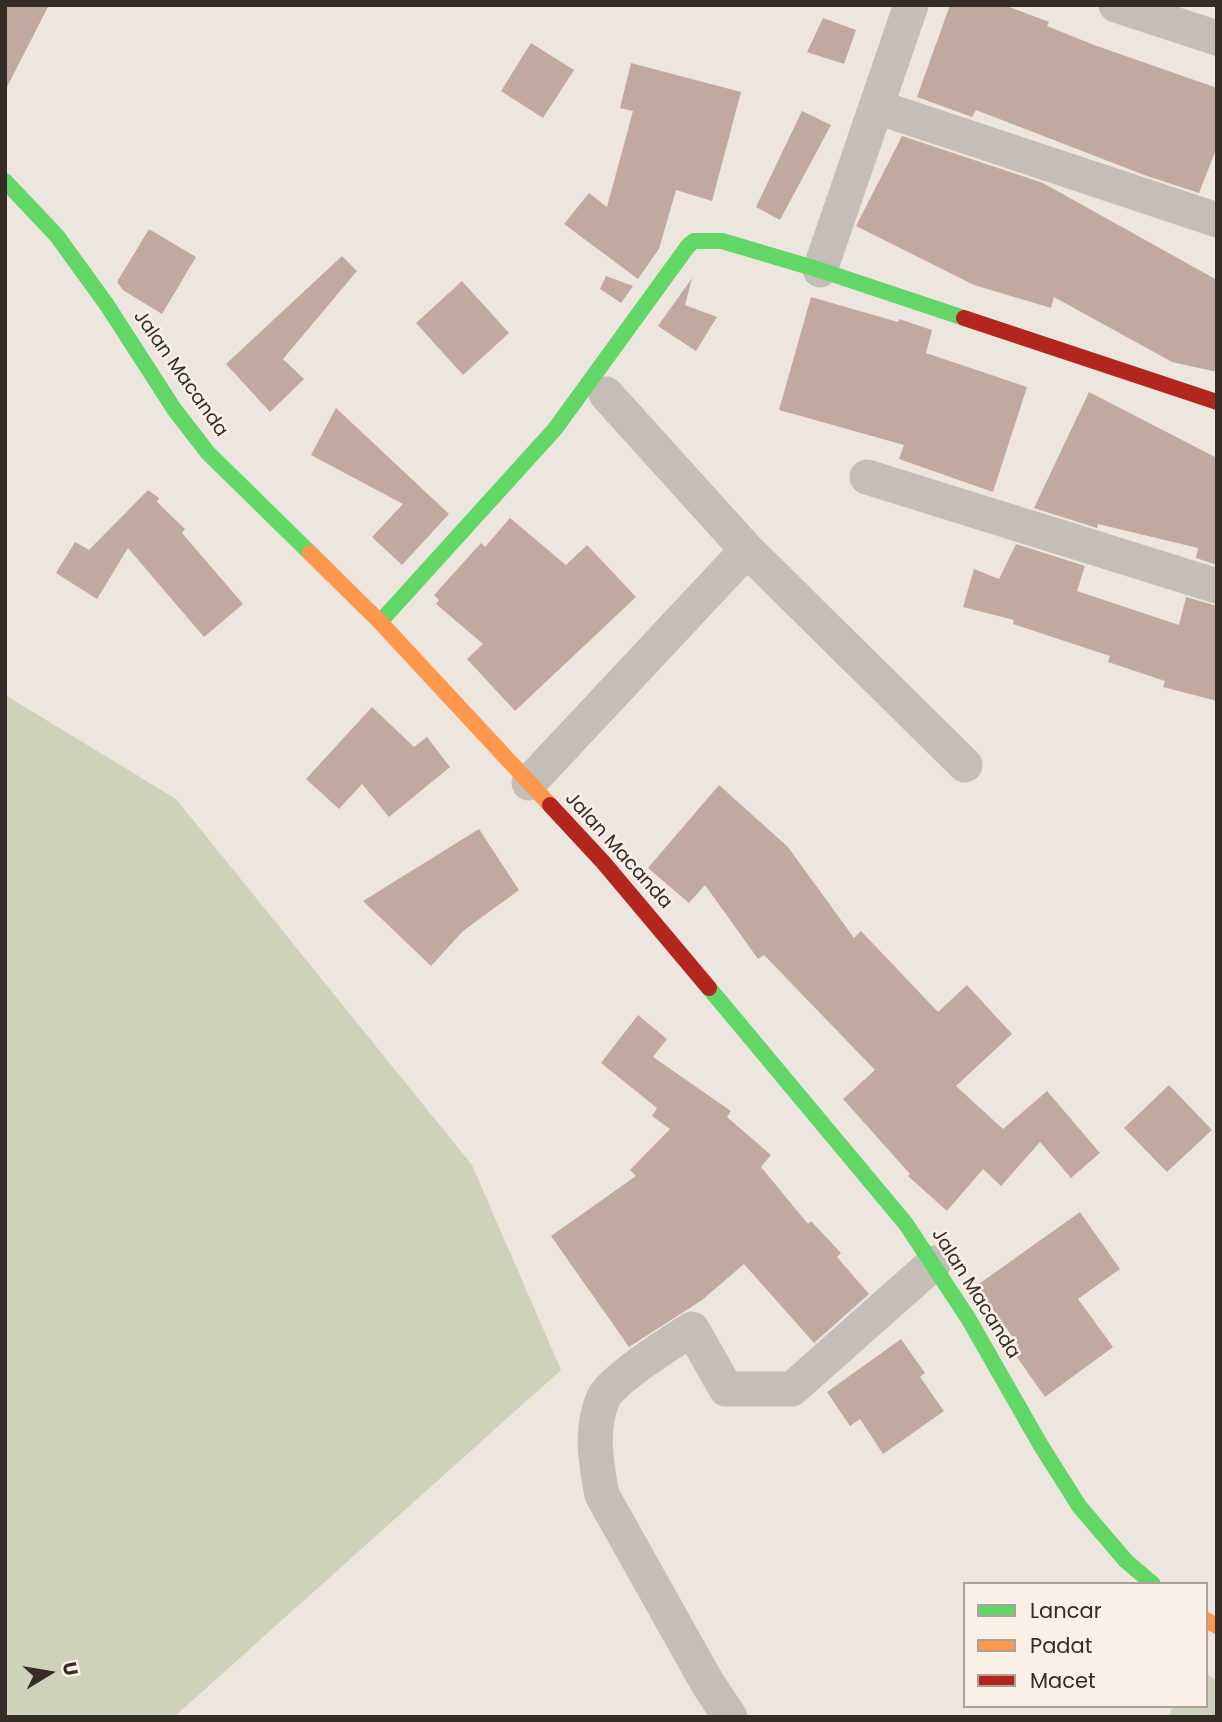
<!DOCTYPE html>
<style>
body{margin:0}
#map{position:relative;width:1222px;height:1722px;overflow:hidden;background:#ede6de;font-family:Poppins,sans-serif}
canvas{display:block}
.frame{position:absolute;inset:0;border:7px solid #362b26;pointer-events:none}
.legend{position:absolute;left:963px;top:1582px;width:245px;height:126px;box-sizing:border-box;background:#faf0e5;border:2px solid #aca199;margin:0;padding:9px 12px;list-style:none;font-size:21px;color:#362b26}
.legend li{display:flex;align-items:center;gap:14px;height:35px}
.legend b{width:35px;border:2px solid #aca199}
.north{position:absolute;left:14px;top:1638px;width:70px;height:70px;-webkit-text-stroke:5px #faf0e5;paint-order:stroke;rotate:79deg;font-size:19px;font-weight:700;line-height:28px;text-align:center;color:#362b26}
.north::after{content:'';display:block;margin:auto;width:24px;height:32px;background:#362b26;clip-path:polygon(50% 0,100% 100%,50% 72%,0 100%)}
</style>
<div id="map">
<canvas width="1222" height="1722"></canvas>
<div class="frame"></div>
<ul class="legend">
<li><b style="height:9px;background:#63d668"></b>Lancar</li>
<li><b style="height:9px;background:#ff974d"></b>Padat</li>
<li><b style="height:9px;background:#b3261e"></b>Macet</li>
</ul>
<div class="north">U</div>
</div>
<script>
const context = document.querySelector('canvas').getContext('2d');
context.lineJoin = 'round';
function fill(path, color) { context.fillStyle = color; context.fill(path, 'evenodd'); }
function strokePath(path, color, width, dash) { context.strokeStyle = color; context.lineWidth = width; context.lineCap = dash ? 'butt' : 'round'; context.setLineDash(dash || []); context.stroke(path); }
function label(font, color, halo, rows, align = 'center') {
  context.font = font + ' Poppins,sans-serif'; context.lineWidth = 5; context.setLineDash([]); context.textBaseline = 'middle'; context.strokeStyle = halo; context.fillStyle = color; for (const [text, x, y, turn = 0] of rows) {
    context.save(); context.translate(x, y); context.rotate((+turn || 0) * Math.PI / 180); context.textAlign = isNaN(turn) ? turn : align; if (halo) context.strokeText(text, 0, 0); context.fillText(text, 0, 0); context.restore();
  }
}
fill(new Path2D(`
 M 5,695 L 176,799 L 472,1165 L 561,1370 L 174,1717 L 5,1717 Z
 M 1206,1674 L 1217,1680 L 1217,1717 L 1167,1717 L 1174,1706 L 1206,1706 Z`), '#ced2b8');
fill(new Path2D(`
 M 5,5 L 49,5 L 5,91 Z
 M 950,5 L 1004,5 L 1049,22 L 1047,26 L 1094,45 L 1217,88 L 1217,147 L 1199,193 L 1147,176 L 976,110 L 972,117 L 917,97 Z
 M 823,18 L 856,30 L 844,64 L 807,52 Z
 M 531,43 L 574,70 L 543,118 L 501,91 Z
 M 631,63 L 741,92 L 712,201 L 676,190 L 659,249 L 638,279 L 564,224 L 589,193 L 607,207 L 633,111 L 620,108 Z
 M 802,111 L 831,125 L 780,220 L 756,207 Z
 M 902,136 L 1043,183 L 1217,280 L 1217,372 L 1172,362 L 1054,297 L 1051,308 L 974,285 L 856,226 Z
 M 149,229 L 196,257 L 162,314 L 123,290 L 117,282 Z
 M 342,256 L 357,271 L 283,359 L 304,379 L 270,412 L 226,364 Z
 M 606,276 L 633,286 L 621,303 L 600,289 Z
 M 692,278 L 685,305 L 717,317 L 696,351 L 658,326 Z
 M 462,281 L 509,333 L 463,375 L 416,323 Z
 M 811,297 L 898,322 L 899,319 L 932,330 L 926,353 L 1027,387 L 993,492 L 899,459 L 904,445 L 779,410 Z
 M 1089,392 L 1217,458 L 1217,565 L 1196,558 L 1198,548 L 1098,524 L 1097,528 L 1034,508 Z
 M 336,408 L 449,514 L 402,565 L 372,537 L 403,504 L 311,455 Z
 M 148,490 L 159,498 L 157,502 L 185,529 L 182,533 L 243,604 L 204,637 L 128,548 L 97,599 L 56,573 L 75,542 L 89,550 Z
 M 510,518 L 566,565 L 587,545 L 636,597 L 515,711 L 467,659 L 483,644 L 436,604 L 439,600 L 434,595 L 481,543 L 485,547 Z
 M 1016,544 L 1085,566 L 1077,591 L 1179,625 L 1186,597 L 1217,606 L 1217,701 L 1163,687 L 1165,681 L 1108,662 L 1110,656 L 1013,624 L 1014,620 L 963,607 L 974,569 L 999,579 Z
 M 372,707 L 414,747 L 427,737 L 450,767 L 389,817 L 362,784 L 339,809 L 306,779 Z
 M 719,785 L 788,847 L 854,938 L 861,931 L 938,1012 L 967,985 L 1012,1034 L 956,1086 L 1003,1129 L 1047,1091 L 1100,1153 L 1071,1178 L 1040,1142 L 1001,1186 L 983,1169 L 947,1211 L 908,1176 L 910,1174 L 843,1099 L 875,1070 L 764,955 L 758,959 L 705,885 L 689,903 L 648,868 Z
 M 479,829 L 519,890 L 463,931 L 431,966 L 363,901 Z
 M 638,1015 L 667,1039 L 653,1057 L 731,1111 L 727,1117 L 771,1155 L 761,1167 L 808,1224 L 811,1221 L 841,1253 L 837,1257 L 869,1294 L 814,1343 L 744,1264 L 702,1300 L 629,1347 L 551,1236 L 636,1176 L 630,1170 L 670,1129 L 652,1116 L 657,1108 L 601,1063 Z
 M 1169,1085 L 1212,1130 L 1167,1172 L 1124,1128 Z
 M 1080,1212 L 1120,1269 L 1078,1299 L 1113,1347 L 1045,1397 L 1012,1350 L 1019,1346 L 976,1286 Z
 M 901,1339 L 925,1373 L 920,1377 L 944,1411 L 883,1454 L 860,1419 L 850,1426 L 827,1392 Z`), '#c2a99f');
strokePath(new Path2D(`
 M 1116,5 L 1217,38
 M 877,107 L 1217,220
 M 820,270 L 911,5
 M 606,394 L 747,550 L 965,765
 M 867,477 L 1217,586
 M 529,783 L 747,550
 M 730,1717 L 708,1684 L 602,1495 C 596,1464 590,1429 603,1399 C 611,1380 672,1342 692,1329 L 726,1389 L 792,1389 L 934,1263`), '#c5beb8', 35);
strokePath(new Path2D(`
 M 5,181 L 57,236 L 107,305 L 174,409 L 208,453 L 310,553
 M 380,622 L 555,429 L 688,246 L 694,241 L 722,241 L 820,270 L 964,318
 M 709,988 L 906,1224 L 968,1318 L 1040,1444 L 1079,1506 L 1126,1561 L 1153,1584`), '#63d668', 16);
strokePath(new Path2D(`
 M 310,553 L 380,622 L 550,805
 M 1206,1620 L 1217,1626`), '#ff974d', 16);
strokePath(new Path2D(`
 M 964,318 L 1217,402
 M 550,805 L 603,862 L 709,988`), '#b3261e', 16);
label('19px', '#362b26', '#faf0e5', [
 ["Jalan Macanda",180,374,55],
 ["Jalan Macanda",618,851,48],
 ["Jalan Macanda",975,1294,58]
]);
</script>
